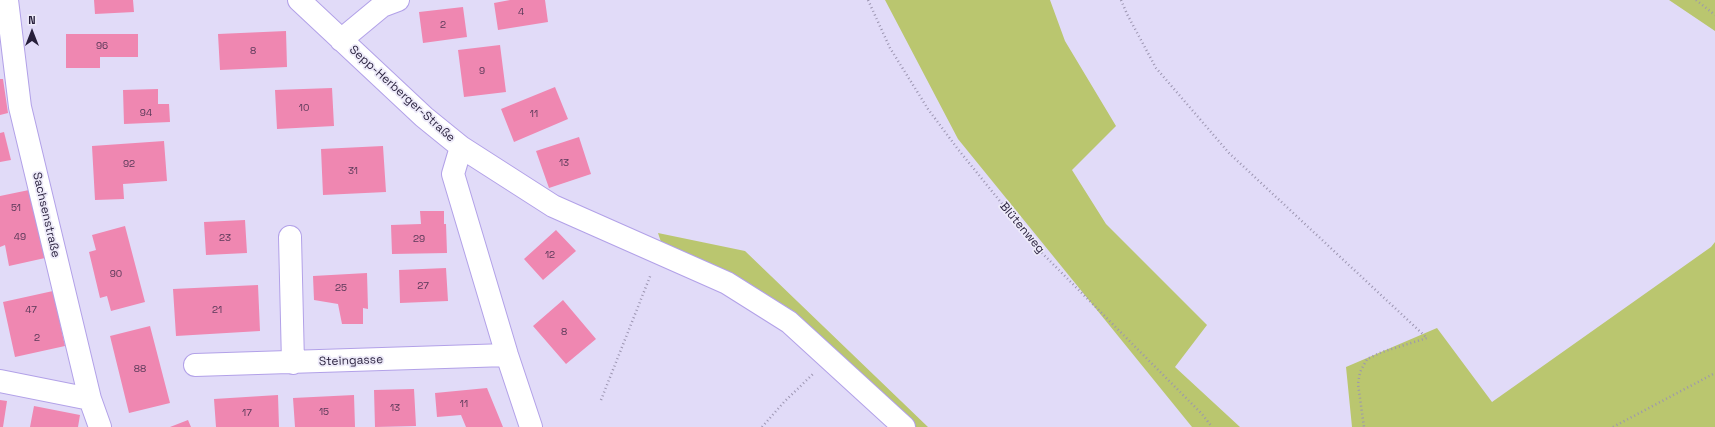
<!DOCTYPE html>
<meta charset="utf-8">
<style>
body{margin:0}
#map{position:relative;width:1715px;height:427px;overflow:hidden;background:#e1dbf8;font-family:"Space Grotesk",sans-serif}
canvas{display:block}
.north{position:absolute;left:12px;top:12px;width:40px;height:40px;-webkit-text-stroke:3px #edeaf9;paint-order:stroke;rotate:0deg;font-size:11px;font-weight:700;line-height:16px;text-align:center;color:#271f3b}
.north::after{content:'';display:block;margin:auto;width:14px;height:18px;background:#271f3b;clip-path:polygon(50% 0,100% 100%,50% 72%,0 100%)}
</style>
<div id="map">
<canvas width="1715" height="427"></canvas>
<div class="north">N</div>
</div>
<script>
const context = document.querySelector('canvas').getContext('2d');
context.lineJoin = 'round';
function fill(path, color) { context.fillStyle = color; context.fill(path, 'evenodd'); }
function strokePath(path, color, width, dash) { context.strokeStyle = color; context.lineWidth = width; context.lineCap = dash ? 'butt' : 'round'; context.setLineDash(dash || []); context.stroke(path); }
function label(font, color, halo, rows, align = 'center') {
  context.font = font + ' "Space Grotesk",sans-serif'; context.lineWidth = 3.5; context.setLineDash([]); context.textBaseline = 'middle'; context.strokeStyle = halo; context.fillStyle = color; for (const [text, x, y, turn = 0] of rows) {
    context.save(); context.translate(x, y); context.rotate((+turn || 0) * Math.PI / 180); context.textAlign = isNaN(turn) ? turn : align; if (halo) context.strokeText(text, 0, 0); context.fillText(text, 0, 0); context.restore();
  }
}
fill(new Path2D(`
 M 885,0 L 1050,0 L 1065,41 L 1116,126 L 1072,170 L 1106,224 L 1207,325 L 1175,367 L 1240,427 L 1192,427 L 958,139 Z
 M 1670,0 L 1715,0 L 1715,31 L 1669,0 Z
 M 658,233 L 745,251 L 928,427 L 916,427 L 795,312 L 731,273 L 661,242 Z
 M 1715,242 L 1715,427 L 1352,427 L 1346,367 L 1437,328 L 1492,402 L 1711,247 Z`), '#bac66f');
fill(new Path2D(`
 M 94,0 L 133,0 L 134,12 L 95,14 Z
 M 510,0 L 545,0 L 548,22 L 498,30 L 494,3 Z
 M 463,7 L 467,37 L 423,43 L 419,12 Z
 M 286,31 L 287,67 L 220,70 L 218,34 Z
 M 66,34 L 138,34 L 138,57 L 100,57 L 100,68 L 66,68 Z
 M 500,45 L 506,92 L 464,97 L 458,50 Z
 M 0,79 L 3,79 L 8,113 L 0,115 Z
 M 555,87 L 568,119 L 514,142 L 501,109 Z
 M 332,88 L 334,126 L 277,129 L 275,90 Z
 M 158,89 L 158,104 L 169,104 L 170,122 L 124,124 L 123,90 Z
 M 4,132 L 11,160 L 0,162 L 0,133 Z
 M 579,137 L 591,174 L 549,188 L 536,151 Z
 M 164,141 L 167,181 L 123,184 L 124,199 L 95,200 L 92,146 Z
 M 383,146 L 386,192 L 323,195 L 321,149 Z
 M 29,190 L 45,258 L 9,266 L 5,245 L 0,247 L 0,196 Z
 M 420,211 L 444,211 L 444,224 L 446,224 L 447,253 L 392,254 L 391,225 L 421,224 Z
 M 245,220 L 247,253 L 206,255 L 204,222 Z
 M 125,226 L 145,302 L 111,311 L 107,296 L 100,298 L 89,252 L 96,250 L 92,235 Z
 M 556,230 L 576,251 L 543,280 L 524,259 Z
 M 446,268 L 448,301 L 400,303 L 399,270 Z
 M 367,273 L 368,309 L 363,308 L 363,324 L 342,324 L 338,304 L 314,300 L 313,276 Z
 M 258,285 L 260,331 L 176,336 L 173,289 Z
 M 53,291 L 65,346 L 15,357 L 3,302 Z
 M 563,300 L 596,339 L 566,364 L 533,326 Z
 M 150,326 L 170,403 L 129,413 L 110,336 Z
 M 487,388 L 503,427 L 466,427 L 461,415 L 437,417 L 435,393 Z
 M 414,389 L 416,426 L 375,427 L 374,390 Z
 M 278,395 L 279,427 L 216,427 L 214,399 Z
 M 354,395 L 355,427 L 295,427 L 293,398 Z
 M 0,400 L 7,401 L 3,427 L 0,427 Z
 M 34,406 L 80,415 L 78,427 L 30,427 Z
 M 188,420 L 191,427 L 170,427 Z`), '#ef87b1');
const minor = new Path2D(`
 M 7,0 L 20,107 L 90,399 L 100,427
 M 299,0 L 424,117 L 461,147 L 553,206 L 727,283 L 789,322 L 904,427
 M 341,40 L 382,6 L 398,0
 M 461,147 L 453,174 L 507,355 L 531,427
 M 290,237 L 293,363
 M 195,365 L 507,355
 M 0,381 L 90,399`);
strokePath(minor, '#b2a1e8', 24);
strokePath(new Path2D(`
 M 868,0 L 890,48 L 928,109 L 957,148 L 1041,252 L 1202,414 L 1212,427
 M 1121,0 L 1127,14 L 1156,68 L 1229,153 L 1427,338 L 1382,352 L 1367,359 L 1360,372 L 1358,384 L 1364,427
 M 1696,0 L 1715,15
 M 601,400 L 651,274
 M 762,427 L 784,402 L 813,374
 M 1613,427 L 1715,373`), '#9c95b1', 2.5, [1, 3]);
strokePath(minor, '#fff', 22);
label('10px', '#593958', null, [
 ["4",521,12],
 ["2",443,25],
 ["96",102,46],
 ["8",253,51],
 ["9",482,71],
 ["10",304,108],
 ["94",146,113],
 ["11",534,114],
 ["13",564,163],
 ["92",129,164],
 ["31",353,171],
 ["51",16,208],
 ["49",20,237],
 ["23",225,238],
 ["29",419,239],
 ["12",550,255],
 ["90",116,274],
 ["27",423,286],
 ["25",341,288],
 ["47",31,310],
 ["21",217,310],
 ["8",564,332],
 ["2",37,338],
 ["88",140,369],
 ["11",464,404],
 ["13",395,408],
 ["15",324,412],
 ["17",247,413]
]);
label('12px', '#271f3b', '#edeaf9', [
 ["Sepp-Herberger-Straße",402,94,42],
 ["Sachsenstraße",46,215,77],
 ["Blütenweg",1022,228,50],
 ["Steingasse",351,361,-2]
]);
</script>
